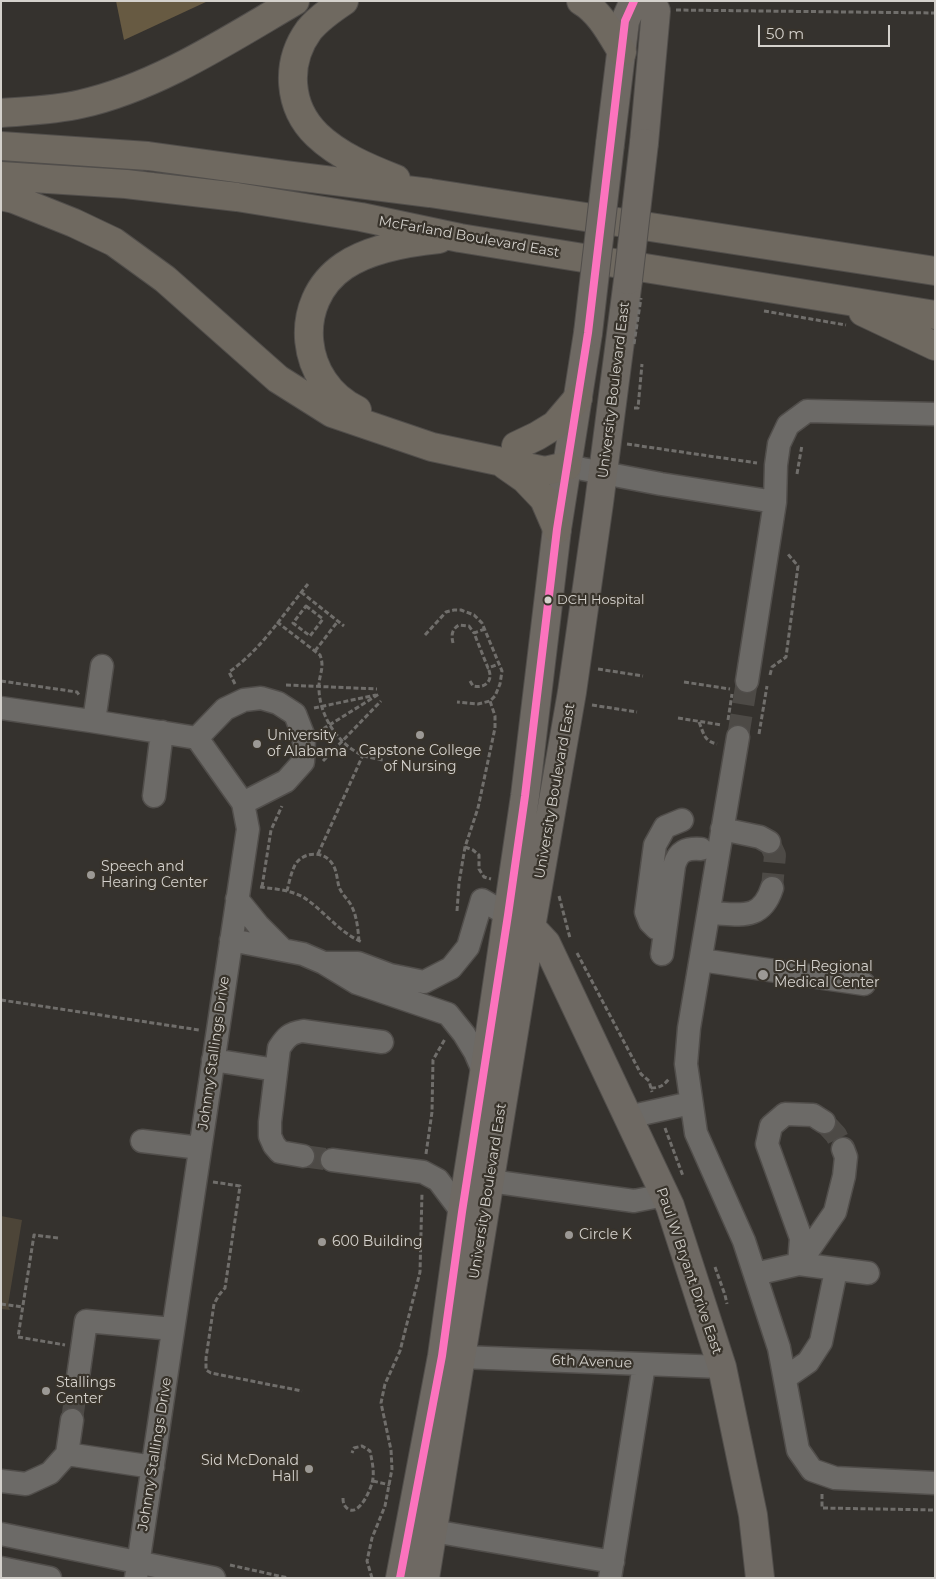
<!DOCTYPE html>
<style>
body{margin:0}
#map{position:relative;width:936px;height:1579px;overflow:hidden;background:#35322e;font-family:Montserrat,sans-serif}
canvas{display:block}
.frame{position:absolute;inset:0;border:2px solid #d4d1cc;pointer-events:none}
.scale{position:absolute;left:758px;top:25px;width:132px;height:22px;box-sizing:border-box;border:2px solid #d4d1cc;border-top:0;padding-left:6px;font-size:15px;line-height:18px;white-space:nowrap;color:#d4d1cc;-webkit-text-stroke:4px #38332b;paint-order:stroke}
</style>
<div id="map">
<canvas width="936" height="1579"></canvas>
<div class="frame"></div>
<div class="scale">50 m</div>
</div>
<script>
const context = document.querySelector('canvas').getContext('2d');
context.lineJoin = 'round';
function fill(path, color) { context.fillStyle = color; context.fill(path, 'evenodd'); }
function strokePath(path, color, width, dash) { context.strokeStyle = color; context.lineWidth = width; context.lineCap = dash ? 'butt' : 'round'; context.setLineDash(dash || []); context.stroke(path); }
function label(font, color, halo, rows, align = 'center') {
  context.font = font + ' Montserrat,sans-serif'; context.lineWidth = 4.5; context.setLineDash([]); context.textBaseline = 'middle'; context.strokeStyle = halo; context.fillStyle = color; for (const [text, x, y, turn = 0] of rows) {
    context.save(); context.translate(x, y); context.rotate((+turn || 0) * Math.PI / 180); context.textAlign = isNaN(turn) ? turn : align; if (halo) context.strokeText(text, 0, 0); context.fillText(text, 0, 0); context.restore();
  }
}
fill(new Path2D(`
 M 1,1216 L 22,1220 L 8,1305 L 10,1310 L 1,1309 Z`), '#4d4538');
fill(new Path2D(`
 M 116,1 L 208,1 L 124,40 Z`), '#675a42');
strokePath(new Path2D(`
 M 738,737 L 747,681
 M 769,842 L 775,855 L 772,888
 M 824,1122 L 836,1135 L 843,1149
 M 303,1156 L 332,1160
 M 72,1420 L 78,1377`), '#4d4a46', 22, [22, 11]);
const minor = new Path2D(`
 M 567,466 L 661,484 L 775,502
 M 747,681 L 775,502 L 776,465 L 779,444 L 788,425 L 807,411 L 935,414
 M 1,708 L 91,721 L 197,738 L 243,803 L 248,829 L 136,1578
 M 94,721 L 102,666
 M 738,737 L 689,1028 L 686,1064 L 696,1133 L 744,1241 L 779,1348 L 798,1450 L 812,1470 L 835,1478 L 935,1483
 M 197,738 L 225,709 L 244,700 L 261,698 L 278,703 L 295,714 L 304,737 L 303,762 L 286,781 L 243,803
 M 154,796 L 162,732
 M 722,829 L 760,837 L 769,842
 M 237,899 L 258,925 L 282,949
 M 709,913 C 739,914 761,922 772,888
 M 656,928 L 650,922 L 646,912 L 655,845 L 665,827 L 682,820
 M 231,940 L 303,954 L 324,963 L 357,983 L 448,1014 L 464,1034 L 475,1052 L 484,1073
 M 662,954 L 674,866 C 678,851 686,848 701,849
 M 701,960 L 864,984
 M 324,963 L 358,963 L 390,975 L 424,982 L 451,968 L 468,947 L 482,900 L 508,915
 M 213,1060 L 276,1070
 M 628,1117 L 691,1103
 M 824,1122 L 813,1115 L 785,1114 L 771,1126 L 767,1144 L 801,1238 L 799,1264 L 835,1212 L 844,1176 L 846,1157 L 843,1149
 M 142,1141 L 200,1148
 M 303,1156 L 280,1152 L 274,1145 L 270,1136 L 270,1122 L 279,1048 C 286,1037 290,1033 303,1031 L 382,1042
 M 332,1160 L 423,1172 L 438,1180 L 462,1212
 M 490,1181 L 634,1201 L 665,1195
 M 755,1274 L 799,1264 L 868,1273
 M 461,1357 L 722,1367
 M 78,1377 L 86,1321 L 173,1329
 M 785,1378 L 808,1362 L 821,1342 L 834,1280
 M 67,1454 L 72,1420
 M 1,1481 L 26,1484 L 50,1473 L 67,1454 L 153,1467
 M 433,1531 L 613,1562
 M 1,1534 L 214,1578
 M 1,1568 L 50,1578
 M 610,1578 L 644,1365`);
const major = new Path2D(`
 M 644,143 L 656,11 L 651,1
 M 610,144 L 625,21 L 634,1
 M 520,922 L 531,927 L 546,943 L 670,1206 L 722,1367 L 753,1515 L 760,1578
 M 400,1578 L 442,1356 L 462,1212 L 484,1073 L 525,796 L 557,529 L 588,333
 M 425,1578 L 531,927 L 572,692 L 599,503 L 628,280`);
const highway = new Path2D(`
 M 344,1 C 332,9 318,19 309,30 C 285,63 288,107 317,135 C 339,156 368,168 396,179
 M 581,1 C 600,12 611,34 622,52
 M 1,113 C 27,111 56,110 81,104 C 157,87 228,40 295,1
 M 1,146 L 148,156 L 286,175 L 430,193 L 935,271
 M 1,176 L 126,184 L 237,197 L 361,217 L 460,238 L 935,315
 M 1,196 L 14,199 L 74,223 L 114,242 L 165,279 L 278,379 L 332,413 L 432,447 L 545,471 L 567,466
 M 863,312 L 935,346
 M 357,410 C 300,383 291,302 344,266 C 369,249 409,242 439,239
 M 516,446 L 537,436 L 555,425 L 578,398
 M 505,465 L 525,479 L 544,499 L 557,529`);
strokePath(minor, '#514e4b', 25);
strokePath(major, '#514e4b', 30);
strokePath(highway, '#514e4b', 30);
strokePath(new Path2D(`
 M 676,10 L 935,13
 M 764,311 L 846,325
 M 634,408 L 638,408 L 642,364
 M 627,444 L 757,463
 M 797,474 L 802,445
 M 301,592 L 344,626
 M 306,606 L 323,619 L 310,636 L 293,623 Z
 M 277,622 L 320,655 C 325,668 319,674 319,686 C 318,715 340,749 368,757 C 373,758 378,759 383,760
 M 485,629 L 474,633 L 488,668 L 499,664
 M 425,635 L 446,612 L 454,610 L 461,610 L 474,615 L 482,623 L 502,671 L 500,684 L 495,696 L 490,701 L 478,704 L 457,702
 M 453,643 C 451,635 452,629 459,625 L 469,626 L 474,633
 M 315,651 L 338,621
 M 598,669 L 643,676
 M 770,675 L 772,667 L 786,657 L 798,566 L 787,553
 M 1,681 L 77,692 L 79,695
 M 470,681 L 473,686 C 486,689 494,680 488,668
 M 684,682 L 730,689
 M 235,684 L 229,672 C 262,649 283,614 308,584
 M 286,685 L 377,689
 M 592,705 L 637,712
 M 314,708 L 376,695
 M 678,718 L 722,725
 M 728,720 L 732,694
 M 699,722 C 704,734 704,741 717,744
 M 323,729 L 379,694
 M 759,734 L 767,686
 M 323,761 L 381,701
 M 465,847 L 473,850 L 479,855 L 479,869 L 484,877 L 491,879
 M 318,854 L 363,755
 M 260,887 C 275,889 293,890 306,899 C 325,912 340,933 362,942
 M 262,887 L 271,830 L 282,806
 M 287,891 C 289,883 291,873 295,865 C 303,851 325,850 333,865 C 337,871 337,880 339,887 C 342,895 349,900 352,907 C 357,917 358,930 359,941
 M 559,896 L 570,938
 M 457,911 L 459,883 L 465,847 L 478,808 L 495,728 L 495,716 L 490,701
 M 577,953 L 641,1074 L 649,1081 L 652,1092
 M 1,1000 L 199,1030
 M 651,1088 C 659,1088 663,1086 669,1079
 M 665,1128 L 683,1176
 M 426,1154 L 432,1112 L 433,1060 L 445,1039
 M 213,1182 L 240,1186 L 225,1288 L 219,1295 L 214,1304 L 206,1358 L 206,1370 L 211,1373 L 302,1391
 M 58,1238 L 34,1235 L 18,1337 L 65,1345
 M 715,1267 L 725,1295 L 727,1304
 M 1,1304 L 23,1307
 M 373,1481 L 390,1485
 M 822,1494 L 822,1508 L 935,1510
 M 343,1498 C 343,1503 344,1506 348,1509 C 359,1516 370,1491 372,1483 C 375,1473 372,1461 370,1451 L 362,1446 L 354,1448 L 352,1453
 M 230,1565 L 288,1578
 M 372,1578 L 367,1561 L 372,1538 L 385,1506 L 392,1469 L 391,1450 L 381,1403 L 385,1384 L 400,1351 L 420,1272 L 422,1193`), '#706e6b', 3, [5, 2.5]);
strokePath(minor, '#6c6a67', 22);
strokePath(major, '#6e6963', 28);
strokePath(highway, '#6f6960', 28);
const majorBridge = new Path2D(`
 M 628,280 L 644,143
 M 588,333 L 610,144`);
strokePath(majorBridge, '#514e4b', 30, []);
strokePath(new Path2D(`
 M 634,344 L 641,298`), '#706e6b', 3, [5, 2.5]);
strokePath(majorBridge, '#6e6963', 28);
strokePath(new Path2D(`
 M 400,1578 L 442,1356 L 462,1212 L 508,915 L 525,796 L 557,529 L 588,333 L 625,21 L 634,1`), '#fc73be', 8);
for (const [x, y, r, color] of [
 [548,600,4.5,"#d4d1cc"],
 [420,735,5,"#9c9995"],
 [257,744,5,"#9c9995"],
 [91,875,5,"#9c9995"],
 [763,975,6,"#9c9995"],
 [569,1235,5,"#9c9995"],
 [322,1242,5,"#9c9995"],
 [46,1391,5,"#9c9995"],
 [309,1469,5,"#9c9995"]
]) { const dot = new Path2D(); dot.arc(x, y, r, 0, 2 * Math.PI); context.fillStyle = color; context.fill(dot); strokePath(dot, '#38332b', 2); }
label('13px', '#d4d1cc', '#38332b', [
 ["DCH Hospital",557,600]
], 'left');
label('14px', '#d4d1cc', '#38332b', [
 ["McFarland Boulevard East",469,237,10],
 ["University Boulevard East",614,390,-83],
 ["University Boulevard East",555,791,-80],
 ["Johnny Stallings Drive",214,1053,-82],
 ["University Boulevard East",488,1191,-81],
 ["Paul W Bryant Drive East",689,1271,71],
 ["6th Avenue",592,1362,2],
 ["Johnny Stallings Drive",155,1454,-81]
]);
label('14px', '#d4d1cc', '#38332b', [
 ["University",267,736],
 ["of Alabama",267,752],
 ["Capstone College",420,751,"center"],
 ["of Nursing",420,767,"center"],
 ["Speech and",101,867],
 ["Hearing Center",101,883],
 ["DCH Regional",774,967],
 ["Medical Center",774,983],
 ["Circle K",579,1235],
 ["600 Building",332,1242],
 ["Stallings",56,1383],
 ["Center",56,1399],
 ["Sid McDonald",299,1461,"right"],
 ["Hall",299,1477,"right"]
], 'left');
</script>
